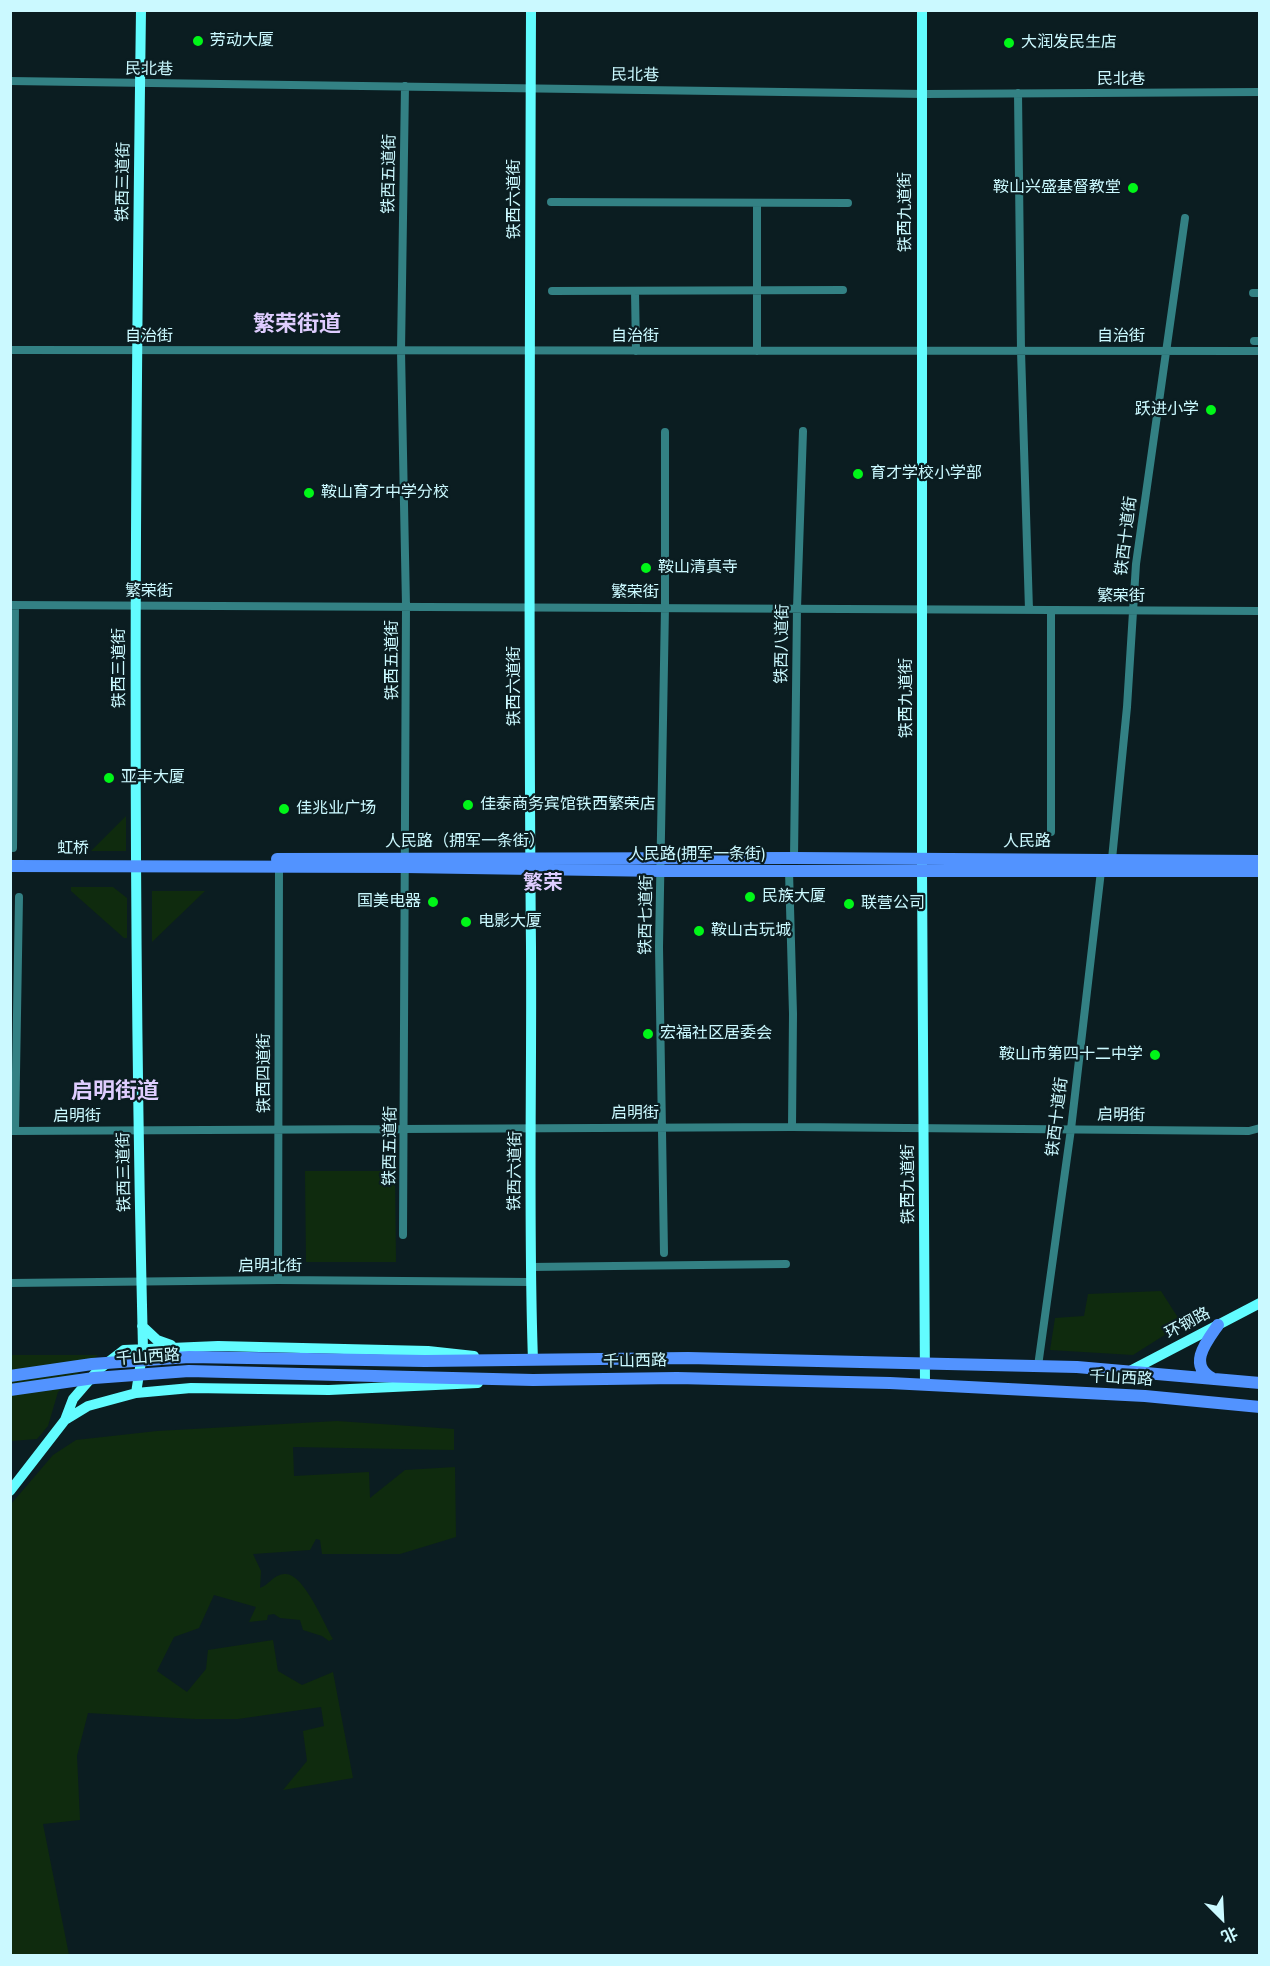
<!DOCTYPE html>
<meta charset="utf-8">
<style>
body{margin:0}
#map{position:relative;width:1270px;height:1966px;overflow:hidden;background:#0b1d21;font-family:"Nunito Sans","Noto Sans SC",sans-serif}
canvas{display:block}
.frame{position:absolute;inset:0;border:12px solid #cbf9ff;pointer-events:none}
.north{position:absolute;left:1192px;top:1888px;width:60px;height:60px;-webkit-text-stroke:4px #0b1d21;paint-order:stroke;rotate:156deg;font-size:16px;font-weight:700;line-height:24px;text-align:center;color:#cbf9ff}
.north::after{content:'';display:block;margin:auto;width:21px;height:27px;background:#cbf9ff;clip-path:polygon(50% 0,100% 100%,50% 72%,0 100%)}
</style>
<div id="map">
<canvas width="1270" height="1966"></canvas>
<div class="frame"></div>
<div class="north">北</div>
</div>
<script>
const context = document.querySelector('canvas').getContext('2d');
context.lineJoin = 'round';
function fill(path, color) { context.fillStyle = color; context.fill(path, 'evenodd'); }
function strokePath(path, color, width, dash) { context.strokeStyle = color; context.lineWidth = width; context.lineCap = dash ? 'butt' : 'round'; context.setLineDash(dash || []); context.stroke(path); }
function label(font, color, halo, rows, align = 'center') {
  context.font = font + ' "Nunito Sans","Noto Sans SC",sans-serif'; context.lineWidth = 4.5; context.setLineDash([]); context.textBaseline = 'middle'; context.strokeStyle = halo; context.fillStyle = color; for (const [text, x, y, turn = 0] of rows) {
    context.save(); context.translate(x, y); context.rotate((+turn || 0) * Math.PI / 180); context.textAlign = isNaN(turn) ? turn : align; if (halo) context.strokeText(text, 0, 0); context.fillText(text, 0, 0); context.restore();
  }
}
fill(new Path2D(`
 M 126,816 L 126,851 L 91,851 Z
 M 71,887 L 113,887 L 127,898 L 127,938 L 124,938 L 71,891 Z
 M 152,891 L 205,891 L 152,942 Z
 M 305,1171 L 395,1171 L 396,1262 L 306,1262 Z
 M 1161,1291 L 1182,1324 L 1133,1355 L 1050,1350 L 1055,1318 L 1084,1316 L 1088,1294 Z
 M 10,1355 L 98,1355 L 58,1392 L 48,1426 L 37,1439 L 11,1441 Z
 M 337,1421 L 454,1429 L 454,1450 L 293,1447 L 294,1476 L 369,1472 L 370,1498 L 405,1470 L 455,1467 L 456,1537 L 400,1554 L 322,1554 L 320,1540 L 316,1539 L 310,1550 L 253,1554 L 261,1571 L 260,1588 C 269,1585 273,1575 284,1574 C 303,1571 324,1624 333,1639 L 329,1641 L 322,1636 L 303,1630 L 300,1620 L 280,1618 L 274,1614 L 268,1615 L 267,1620 L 249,1622 L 256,1607 L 214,1595 L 199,1628 L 174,1637 L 157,1671 L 187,1692 L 206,1669 L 208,1650 L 273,1640 L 278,1671 L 302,1685 L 333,1672 L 353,1778 L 283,1790 L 307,1761 L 303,1731 L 324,1726 L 321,1707 L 238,1719 L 195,1719 L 88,1713 L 77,1756 L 80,1820 L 43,1824 L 69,1955 L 11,1955 L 11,1504 L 53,1455 L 76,1440 L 157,1431 Z`), '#0f2b0e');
strokePath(new Path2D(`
 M 10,81 L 925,94 L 1260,92
 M 1018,93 L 1021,351 L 1029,610
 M 551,202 L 848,203
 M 552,291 L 843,290
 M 635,291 L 636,351
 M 1253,293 L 1260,293
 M 1254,341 L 1260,341
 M 10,350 L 1260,351
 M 757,351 L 757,204
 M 10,605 L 1260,611
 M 1051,832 L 1051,610
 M 13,848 L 15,605
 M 794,858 L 797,608 L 803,431
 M 1112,859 L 1127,707 L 1136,564 L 1185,218
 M 789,871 L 793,1014 L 792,1127
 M 10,1131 L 792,1127 L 1249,1131 L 1260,1128
 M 15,1131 L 19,897
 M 403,1235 L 406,606 L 401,351 L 405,86
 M 664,1253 L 659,947 L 665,607 L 665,432
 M 530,1267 L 786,1264
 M 278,1280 L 279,867
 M 10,1283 L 278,1280 L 530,1282
 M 1038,1366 L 1071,1129 L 1101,871`), '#338184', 8);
strokePath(new Path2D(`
 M 531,10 C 530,323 528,635 531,947 C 532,1085 528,1223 533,1360
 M 922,10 L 922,870 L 925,1385
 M 142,1326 L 157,1340 L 171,1345
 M 1130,1371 L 1260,1303
 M 136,1393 L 143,1349 C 132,903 135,457 141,10
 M 65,1420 L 88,1406 L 136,1393 L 191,1388 L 329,1390 L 478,1383
 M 10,1491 L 65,1420 L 73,1399 L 98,1370 L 124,1350 L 218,1346 L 428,1351 L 474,1356`), '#62fcff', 10);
strokePath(new Path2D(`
 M 277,859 L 794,858 L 1260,861
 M 10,866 L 405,867 L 661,871 L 1260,871
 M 425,1361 L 688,1358 L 1077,1367 L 1260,1383
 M 412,1377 L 533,1380 L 677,1378 L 890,1383 L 1145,1396 L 1260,1407
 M 1212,1378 C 1187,1365 1207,1341 1218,1325`), '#5293ff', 12);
strokePath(new Path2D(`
 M 10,1376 L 92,1364 L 189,1357 L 425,1361
 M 10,1390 L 94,1378 L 189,1371 L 412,1377`), '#5293ff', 12);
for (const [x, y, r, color] of [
 [198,41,6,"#00f618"],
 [1009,43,6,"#00f618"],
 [1133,188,6,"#00f618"],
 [1211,410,6,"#00f618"],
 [858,474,6,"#00f618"],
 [309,493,6,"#00f618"],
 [646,568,6,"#00f618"],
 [109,778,6,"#00f618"],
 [468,805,6,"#00f618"],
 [284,809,6,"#00f618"],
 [750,897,6,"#00f618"],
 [433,902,6,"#00f618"],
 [849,904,6,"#00f618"],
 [466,922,6,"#00f618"],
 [699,931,6,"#00f618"],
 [648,1034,6,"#00f618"],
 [1155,1055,6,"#00f618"]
]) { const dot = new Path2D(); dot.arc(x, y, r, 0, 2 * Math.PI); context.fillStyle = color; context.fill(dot); strokePath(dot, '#0b1d21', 2); }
label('16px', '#cbf9ff', '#0b1d21', [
 ["劳动大厦",210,41],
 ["大润发民生店",1021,43],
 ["鞍山兴盛基督教堂",1121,188,"right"],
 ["跃进小学",1199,410,"right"],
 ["育才学校小学部",870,474],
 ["鞍山育才中学分校",321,493],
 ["鞍山清真寺",658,568],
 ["亚丰大厦",121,778],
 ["佳泰商务宾馆铁西繁荣店",480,805],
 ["佳兆业广场",296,809],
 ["民族大厦",762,897],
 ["国美电器",421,902,"right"],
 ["联营公司",861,904],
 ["电影大厦",478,922],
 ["鞍山古玩城",711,931],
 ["宏福社区居委会",660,1034],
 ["鞍山市第四十二中学",1143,1055,"right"]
], 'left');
label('16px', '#cbf9ff', '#0b1d21', [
 ["民北巷",149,70,1],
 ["民北巷",635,76,1],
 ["民北巷",1121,80],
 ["铁西五道街",390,174,-89],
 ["铁西三道街",124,182,-89],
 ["铁西六道街",515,199,-90],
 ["铁西九道街",906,212,-90],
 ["自治街",149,337],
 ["自治街",635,337],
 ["自治街",1121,337],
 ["铁西十道街",1127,536,-83],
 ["繁荣街",149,592],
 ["繁荣街",635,593],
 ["繁荣街",1121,597],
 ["铁西八道街",783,644,-89],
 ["铁西五道街",393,660,-90],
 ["铁西三道街",120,668,-90],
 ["铁西六道街",515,686,-90],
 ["铁西九道街",907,698,-90],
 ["人民路（拥军一条街）",465,842],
 ["人民路",1027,842],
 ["虹桥",73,849],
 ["人民路(拥军一条街)",697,855],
 ["铁西七道街",647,915,-89],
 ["铁西四道街",265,1073,-90],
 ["启明街",635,1114],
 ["启明街",1121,1116,1],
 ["启明街",77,1117],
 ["铁西十道街",1058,1117,-83],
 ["铁西五道街",391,1146,-89],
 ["铁西六道街",516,1171,-89],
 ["铁西三道街",125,1172,-91],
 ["铁西九道街",909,1184,-90],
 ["启明北街",270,1267],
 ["环钢路",1188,1324,-28],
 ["千山西路",148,1358,-4],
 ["千山西路",635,1362,-1],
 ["千山西路",1121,1379,3]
]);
label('bold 20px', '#dfcdff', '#0b1d21', [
 ["繁荣",543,884]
]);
label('bold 22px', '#dfcdff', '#0b1d21', [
 ["繁荣街道",297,326],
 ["启明街道",115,1093]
]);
</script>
